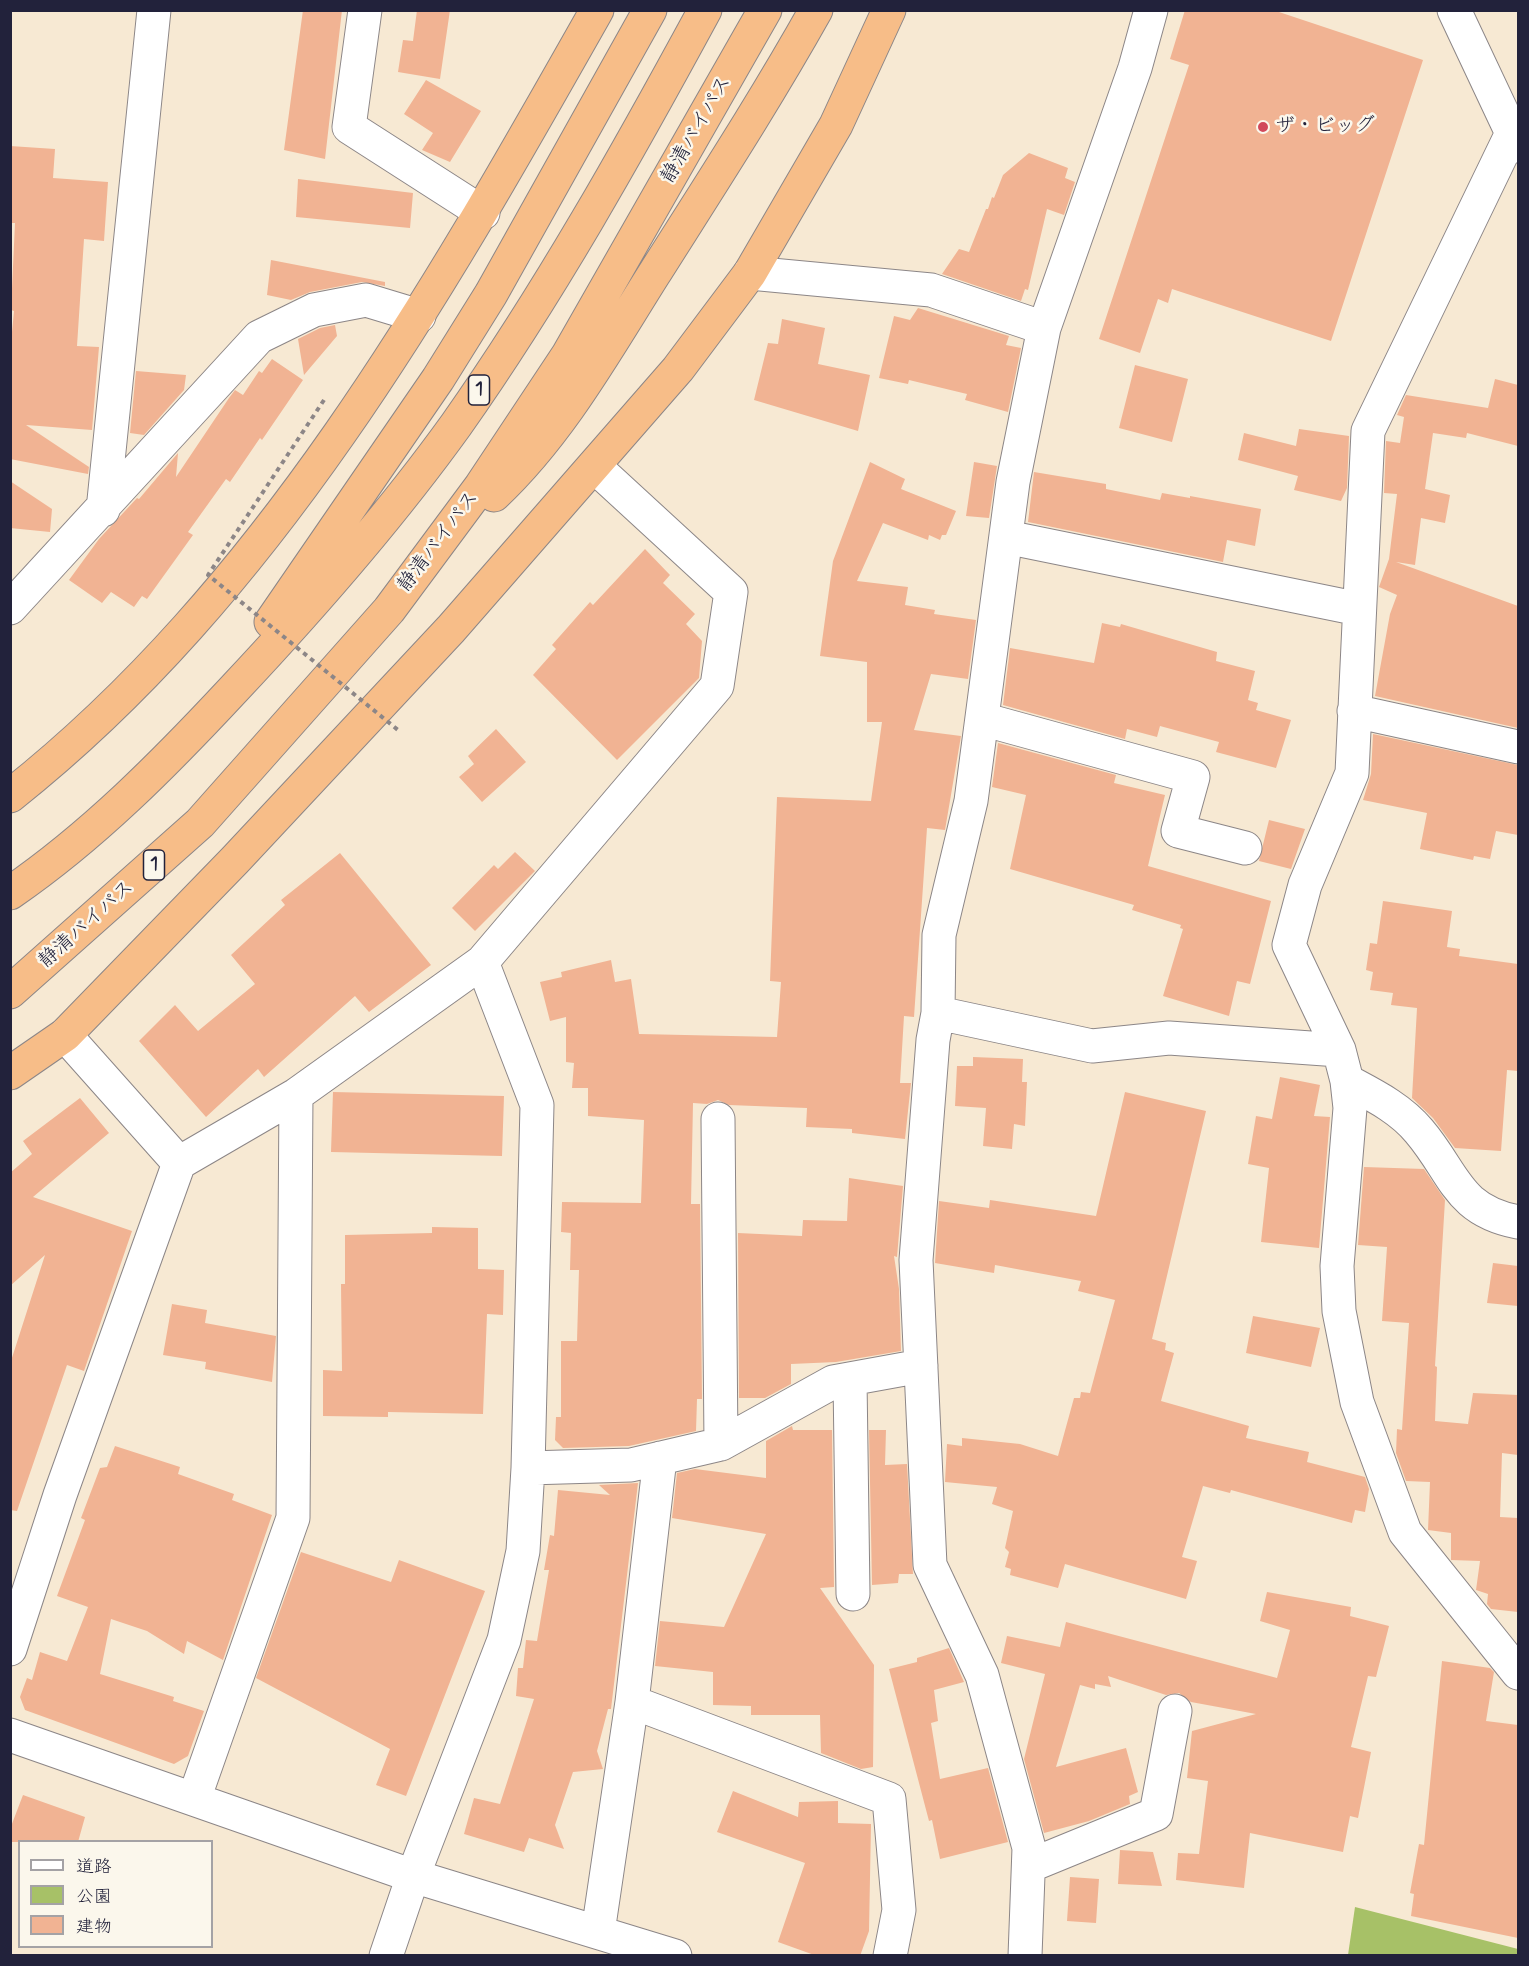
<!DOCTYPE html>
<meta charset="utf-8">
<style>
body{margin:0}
#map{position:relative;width:1529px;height:1966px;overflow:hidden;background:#f7e9d3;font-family:Mynerve,"Klee One",sans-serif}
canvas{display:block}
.frame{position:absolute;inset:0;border:12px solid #22223b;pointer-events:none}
.legend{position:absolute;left:18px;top:1840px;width:195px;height:108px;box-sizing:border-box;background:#fbf7ec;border:2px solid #a4a2a5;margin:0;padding:8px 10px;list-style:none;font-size:18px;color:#22223b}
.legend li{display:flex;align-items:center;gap:12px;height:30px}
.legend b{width:30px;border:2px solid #a4a2a5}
</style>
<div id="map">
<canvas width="1529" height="1966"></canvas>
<div class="frame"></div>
<ul class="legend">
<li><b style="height:8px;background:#fff"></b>道路</li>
<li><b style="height:16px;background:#a7c167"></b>公園</li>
<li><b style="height:16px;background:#f1b393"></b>建物</li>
</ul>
</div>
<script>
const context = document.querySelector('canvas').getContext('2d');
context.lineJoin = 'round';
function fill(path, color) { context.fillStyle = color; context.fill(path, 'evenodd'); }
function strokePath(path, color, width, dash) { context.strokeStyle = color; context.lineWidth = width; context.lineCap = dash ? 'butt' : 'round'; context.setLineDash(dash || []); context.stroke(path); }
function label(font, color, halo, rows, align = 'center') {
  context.font = font + ' Mynerve,"Klee One",sans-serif'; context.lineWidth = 5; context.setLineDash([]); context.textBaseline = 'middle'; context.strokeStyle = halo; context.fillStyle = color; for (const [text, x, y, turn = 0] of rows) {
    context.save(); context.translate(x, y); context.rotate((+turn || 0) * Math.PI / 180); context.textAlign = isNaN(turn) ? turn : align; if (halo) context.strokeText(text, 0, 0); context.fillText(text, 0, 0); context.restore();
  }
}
fill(new Path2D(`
 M 1355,1907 L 1518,1949 L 1518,1955 L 1348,1955 Z`), '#a7c167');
fill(new Path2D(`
 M 303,10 L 342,10 L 325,159 L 284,150 Z
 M 417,10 L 450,10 L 440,79 L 398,72 L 403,40 L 413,41 Z
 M 1185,10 L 1273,10 L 1423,60 L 1331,341 L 1172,289 L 1168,303 L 1158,299 L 1140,353 L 1099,339 L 1189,65 L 1170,59 Z
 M 426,80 L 481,111 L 450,162 L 422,150 L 433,133 L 404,114 Z
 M 10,146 L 55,149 L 53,178 L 108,182 L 104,241 L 84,239 L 77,346 L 99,347 L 92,430 L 26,425 L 89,467 L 88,474 L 10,459 L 10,353 L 14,311 L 11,310 L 15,223 L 10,223 Z
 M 1029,153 L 1068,168 L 1065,178 L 1075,182 L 1064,215 L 1047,209 L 1028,290 L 1025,289 L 1021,301 L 942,274 L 959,249 L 969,252 L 986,209 L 988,209 L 992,197 L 994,198 L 1003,175 Z
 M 298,179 L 413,193 L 410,228 L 296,217 Z
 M 271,260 L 385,282 L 385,286 L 362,282 L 310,292 L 291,300 L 267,295 Z
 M 918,308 L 1009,336 L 1006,345 L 1021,348 L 1008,412 L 965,400 L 967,394 L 909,380 L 908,384 L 879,378 L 894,316 L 910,320 Z
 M 782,319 L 825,328 L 818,364 L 870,375 L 858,431 L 754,400 L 768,343 L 778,344 Z
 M 335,325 L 337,336 L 304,375 L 298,339 L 320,328 Z
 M 272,359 L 303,380 L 262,440 L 260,438 L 230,482 L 226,479 L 188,532 L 193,535 L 147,599 L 142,596 L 134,607 L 111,592 L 102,603 L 69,580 L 99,539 L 137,498 L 139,499 L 178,453 L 176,477 L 229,398 L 235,390 L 243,395 L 259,371 L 262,373 Z
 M 1135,365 L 1188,379 L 1172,442 L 1119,428 Z
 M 136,371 L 186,375 L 184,390 L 144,435 L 130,433 Z
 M 1495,379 L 1518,385 L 1518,446 L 1467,433 L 1466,438 L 1433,433 L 1425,489 L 1450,495 L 1445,523 L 1421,518 L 1415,565 L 1396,562 L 1518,606 L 1518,728 L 1375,696 L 1390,614 L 1397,595 L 1379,587 L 1389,559 L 1397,494 L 1384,493 L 1386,441 L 1400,443 L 1404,417 L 1397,415 L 1406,395 L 1488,408 Z
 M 1299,429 L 1349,436 L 1347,488 L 1341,501 L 1294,490 L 1298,476 L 1238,460 L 1244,433 L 1296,446 Z
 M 870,462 L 905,479 L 901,489 L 956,511 L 946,535 L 942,535 L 940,540 L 929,535 L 928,540 L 883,523 L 857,581 L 908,587 L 905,605 L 935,610 L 934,614 L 976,620 L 968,679 L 931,674 L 914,730 L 961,736 L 945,830 L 927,828 L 914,1017 L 904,1016 L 900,1083 L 911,1083 L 905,1139 L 852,1133 L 852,1129 L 806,1127 L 807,1108 L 729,1105 L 718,1100 L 707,1104 L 693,1103 L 691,1204 L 700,1204 L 702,1399 L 697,1399 L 696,1431 L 629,1446 L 563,1448 L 555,1440 L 556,1417 L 561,1417 L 561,1341 L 577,1341 L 579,1270 L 570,1270 L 571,1233 L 561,1232 L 562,1202 L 641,1203 L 644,1120 L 588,1116 L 588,1088 L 572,1088 L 574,1063 L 566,1062 L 566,1017 L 550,1021 L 540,982 L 562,977 L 561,972 L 611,960 L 615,982 L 631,979 L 639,1034 L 777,1037 L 781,982 L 770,981 L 777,797 L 871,801 L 882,722 L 867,722 L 867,662 L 820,656 L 833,561 Z
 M 974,462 L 997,466 L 989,518 L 966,516 Z
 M 1034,472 L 1106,484 L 1106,489 L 1160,500 L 1162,493 L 1190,498 L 1190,496 L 1261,509 L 1255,546 L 1227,540 L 1223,562 L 1028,522 Z
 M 10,481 L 52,509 L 50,532 L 10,528 Z
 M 645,549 L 670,575 L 663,583 L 695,614 L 686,624 L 702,641 L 699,678 L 617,760 L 533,675 L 556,649 L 552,645 L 590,602 L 593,605 Z
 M 1102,623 L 1120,627 L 1121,624 L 1217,652 L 1216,661 L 1255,671 L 1248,700 L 1258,703 L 1256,710 L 1291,720 L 1276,768 L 1216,752 L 1219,742 L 1160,726 L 1157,737 L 1127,729 L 1125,739 L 1003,705 L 1010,648 L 1094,663 Z
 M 496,729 L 526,762 L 482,802 L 459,777 L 474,764 L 468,756 Z
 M 1373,734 L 1518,765 L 1518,835 L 1496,831 L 1490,859 L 1474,856 L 1473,860 L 1420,849 L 1427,813 L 1363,800 L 1371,774 Z
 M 998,743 L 1116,775 L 1114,783 L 1165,795 L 1148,866 L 1271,901 L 1250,984 L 1237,981 L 1229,1016 L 1163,996 L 1183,929 L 1180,928 L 1181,925 L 1132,910 L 1134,905 L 1010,869 L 1026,795 L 992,787 Z
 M 1269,820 L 1305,829 L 1291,869 L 1259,861 Z
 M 515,852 L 535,871 L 475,931 L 452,908 L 494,865 L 498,869 Z
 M 340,853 L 431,965 L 369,1012 L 355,996 L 264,1077 L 258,1069 L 206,1117 L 139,1041 L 175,1005 L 198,1031 L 255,984 L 231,955 L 285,905 L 281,900 Z
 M 1383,901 L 1452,911 L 1447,947 L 1460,949 L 1459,956 L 1518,964 L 1518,1071 L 1507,1070 L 1501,1151 L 1455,1148 L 1433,1118 L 1412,1098 L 1417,1008 L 1391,1005 L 1393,993 L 1370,990 L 1373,972 L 1366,970 L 1370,943 L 1377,944 Z
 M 973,1057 L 1023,1059 L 1022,1082 L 1027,1082 L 1025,1126 L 1014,1124 L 1012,1149 L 983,1146 L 986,1108 L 955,1106 L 957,1066 L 973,1066 Z
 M 1280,1077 L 1320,1085 L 1314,1116 L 1330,1117 L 1319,1248 L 1261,1242 L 1269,1168 L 1248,1164 L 1256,1116 L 1272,1119 Z
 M 333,1092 L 504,1096 L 502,1156 L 331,1152 Z
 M 1125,1092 L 1206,1111 L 1152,1339 L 1166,1343 L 1165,1350 L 1174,1353 L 1161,1401 L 1249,1426 L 1246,1438 L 1309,1452 L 1307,1462 L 1365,1477 L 1369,1489 L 1365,1512 L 1355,1510 L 1352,1523 L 1231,1490 L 1230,1493 L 1203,1486 L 1182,1557 L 1197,1561 L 1186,1599 L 1065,1564 L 1058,1588 L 1010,1575 L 1011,1569 L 1005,1567 L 1009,1552 L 1005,1548 L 1013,1511 L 992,1504 L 997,1487 L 945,1482 L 947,1444 L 962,1446 L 962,1438 L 1020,1444 L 1058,1456 L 1074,1398 L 1080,1398 L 1081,1392 L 1090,1393 L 1115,1300 L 1078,1291 L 1081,1281 L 995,1265 L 994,1273 L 935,1263 L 939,1201 L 989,1208 L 990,1200 L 1096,1216 Z
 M 80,1098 L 109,1133 L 33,1197 L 132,1231 L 84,1371 L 67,1365 L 17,1511 L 10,1510 L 10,1364 L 45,1255 L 10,1286 L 10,1173 L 32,1154 L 23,1141 Z
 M 1364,1167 L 1424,1169 L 1445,1200 L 1435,1366 L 1437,1367 L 1435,1421 L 1468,1424 L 1473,1393 L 1518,1395 L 1518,1455 L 1502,1453 L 1500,1517 L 1518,1518 L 1518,1612 L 1491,1609 L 1487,1604 L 1488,1594 L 1476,1590 L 1480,1561 L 1451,1560 L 1451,1533 L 1428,1530 L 1430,1482 L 1406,1481 L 1396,1453 L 1397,1429 L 1402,1430 L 1409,1323 L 1382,1321 L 1387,1247 L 1358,1245 Z
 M 849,1178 L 903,1186 L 897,1257 L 894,1256 L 899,1289 L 901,1351 L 836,1362 L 791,1364 L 791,1384 L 765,1398 L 739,1398 L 738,1233 L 802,1236 L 803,1220 L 847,1221 Z
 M 432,1227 L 478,1228 L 478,1269 L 504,1270 L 503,1315 L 487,1314 L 483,1414 L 388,1412 L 388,1417 L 323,1416 L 323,1370 L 342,1371 L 341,1284 L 345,1284 L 345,1235 L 432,1233 Z
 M 1493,1263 L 1518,1266 L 1518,1306 L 1487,1303 Z
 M 172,1304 L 207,1310 L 205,1323 L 276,1336 L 272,1382 L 205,1369 L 206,1362 L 163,1355 Z
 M 1253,1316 L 1320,1328 L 1311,1367 L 1246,1353 Z
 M 792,1426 L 793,1430 L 832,1430 L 834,1587 L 820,1588 L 874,1665 L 873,1767 L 861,1769 L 821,1753 L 820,1715 L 751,1715 L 751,1706 L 713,1705 L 713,1672 L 655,1666 L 660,1621 L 724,1627 L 766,1534 L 672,1518 L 677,1473 L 695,1469 L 766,1478 L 766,1441 Z
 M 869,1430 L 886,1430 L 885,1465 L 907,1464 L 913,1574 L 899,1574 L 898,1583 L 872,1585 Z
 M 115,1446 L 180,1467 L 178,1474 L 234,1494 L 232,1500 L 272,1515 L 223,1660 L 187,1641 L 184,1654 L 147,1631 L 111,1619 L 100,1674 L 174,1697 L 173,1701 L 204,1711 L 188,1756 L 174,1764 L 25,1710 L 20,1697 L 27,1678 L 32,1680 L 40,1652 L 67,1661 L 88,1607 L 57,1596 L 85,1520 L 81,1518 L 100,1468 L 107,1467 Z
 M 638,1483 L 611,1709 L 608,1709 L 597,1751 L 603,1769 L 573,1772 L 555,1825 L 564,1849 L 529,1838 L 524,1852 L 464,1834 L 474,1798 L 500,1804 L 534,1699 L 516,1696 L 518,1668 L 523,1668 L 526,1640 L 537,1641 L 549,1570 L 544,1570 L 550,1535 L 554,1536 L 558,1490 L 610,1495 L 599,1485 Z
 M 301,1552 L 391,1582 L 399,1560 L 485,1591 L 406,1796 L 376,1785 L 390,1749 L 256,1678 Z
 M 1267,1592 L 1351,1607 L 1350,1616 L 1389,1626 L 1376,1677 L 1368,1676 L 1351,1747 L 1371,1752 L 1358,1818 L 1350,1816 L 1343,1852 L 1250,1833 L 1244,1888 L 1176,1880 L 1178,1853 L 1199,1854 L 1208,1781 L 1187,1778 L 1192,1731 L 1256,1714 L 1191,1702 L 1179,1693 L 1166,1695 L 1108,1676 L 1111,1687 L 1095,1684 L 1095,1689 L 1080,1685 L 1056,1767 L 1126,1748 L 1138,1792 L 1129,1796 L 1130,1804 L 1089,1821 L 1044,1833 L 1024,1759 L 1045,1674 L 1001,1663 L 1007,1636 L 1060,1647 L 1066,1622 L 1277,1678 L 1290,1630 L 1260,1621 Z
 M 949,1648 L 964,1682 L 934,1690 L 938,1721 L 931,1723 L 940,1779 L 988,1768 L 1008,1842 L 940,1859 L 932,1820 L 929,1821 L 889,1669 L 917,1662 L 917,1658 Z
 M 1442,1661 L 1490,1668 L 1494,1672 L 1486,1721 L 1518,1725 L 1518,1938 L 1411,1916 L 1414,1894 L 1410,1893 L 1419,1844 L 1424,1845 Z
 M 733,1791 L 798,1817 L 799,1802 L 838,1801 L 838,1823 L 871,1824 L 869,1931 L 860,1956 L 817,1956 L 778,1942 L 805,1863 L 717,1832 Z
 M 23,1795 L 85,1817 L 78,1842 L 10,1842 L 10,1829 Z
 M 1120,1850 L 1153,1852 L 1162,1886 L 1118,1884 Z
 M 1070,1877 L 1099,1879 L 1096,1923 L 1067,1921 Z`), '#f1b393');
const minor = new Path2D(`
 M 365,10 L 349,127 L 483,213
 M 1454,10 L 1518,146
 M 1512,133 L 1368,431 L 1352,773 L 1305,885 L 1289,945 L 1339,1050 L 1347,1081 L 1350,1108 L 1337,1266 L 1339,1311 L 1357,1402 L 1405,1532 L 1518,1673
 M 750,273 L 931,290 L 1044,328
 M 103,510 L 154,10
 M 1006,537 L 1359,609
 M 10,608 L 259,337 L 314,310 L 366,300 L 419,316
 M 1354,711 L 1518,747
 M 982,719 L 1193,777 L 1178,831 L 1245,848
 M 938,1013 L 1092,1046 L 1169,1038 L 1339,1050
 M 65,1035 L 179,1163
 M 1347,1081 C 1373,1095 1400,1108 1419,1131 C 1455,1173 1456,1210 1518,1222
 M 718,1119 L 721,1444
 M 850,1379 L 853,1594
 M 528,1468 L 631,1465 L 721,1444 L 833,1382 L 921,1366
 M 10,1649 L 60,1495 L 179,1163 L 296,1095 L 482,962 L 717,686 L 731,592 L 594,466
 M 632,1702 L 660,1458
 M 10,1735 L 413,1876 L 675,1956
 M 194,1799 L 293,1518 L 296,1095
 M 1029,1866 L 1156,1814 L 1175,1711
 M 598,1932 L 632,1702 L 889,1799 L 899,1910 L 890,1956
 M 386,1956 L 413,1876 L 504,1640 L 523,1551 L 528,1468 L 537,1105 L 482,962
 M 1025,1956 L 1029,1848 L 982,1675 L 930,1565 L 916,1260 L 933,1040 L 938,1013 L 939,935 L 971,801 L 1013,482 L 1044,328 L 1135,68 L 1151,10`);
const highway = new Path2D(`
 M 494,495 C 560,433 606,350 654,274 C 709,187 765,101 816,10
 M 271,622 L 438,379 L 491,294 L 650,10
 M 10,796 C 269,591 437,293 597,10
 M 10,893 C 93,836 165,763 233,690 C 312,606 389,518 456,425 C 549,293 628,152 705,10
 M 10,992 L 200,823 L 389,610 L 481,486 L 568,355 L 765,10
 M 10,1073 L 65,1035 L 235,860 L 451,629 L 678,369 L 750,273 L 836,125 L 889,10`);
strokePath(minor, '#8c8687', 35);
strokePath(highway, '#8c8687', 35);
strokePath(minor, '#fff', 33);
strokePath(highway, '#f7bd88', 33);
strokePath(new Path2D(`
 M 324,400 L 208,575 L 398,730`), '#8c8687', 4, [4.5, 4.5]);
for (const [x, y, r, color] of [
 [1263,127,6,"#d1495b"]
]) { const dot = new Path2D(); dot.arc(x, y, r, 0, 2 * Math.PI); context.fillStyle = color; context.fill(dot); strokePath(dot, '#fbf7ec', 2); }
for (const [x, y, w] of [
 [479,390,21],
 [154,865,21]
]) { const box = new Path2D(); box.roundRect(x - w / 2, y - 15, w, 30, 4.5); context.fillStyle = '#fbf7ec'; context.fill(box); strokePath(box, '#22223b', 1.5); }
label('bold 18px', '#22223b', null, [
 ["1",479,390],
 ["1",154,865]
]);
label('20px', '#22223b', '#fbf7ec', [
 ["ザ・ビッグ",1275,127]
], 'left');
label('20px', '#22223b', '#fbf7ec', [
 ["静清バイパス",697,130,-60],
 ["静清バイパス",439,542,-53],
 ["静清バイパス",87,925,-42]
]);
</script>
